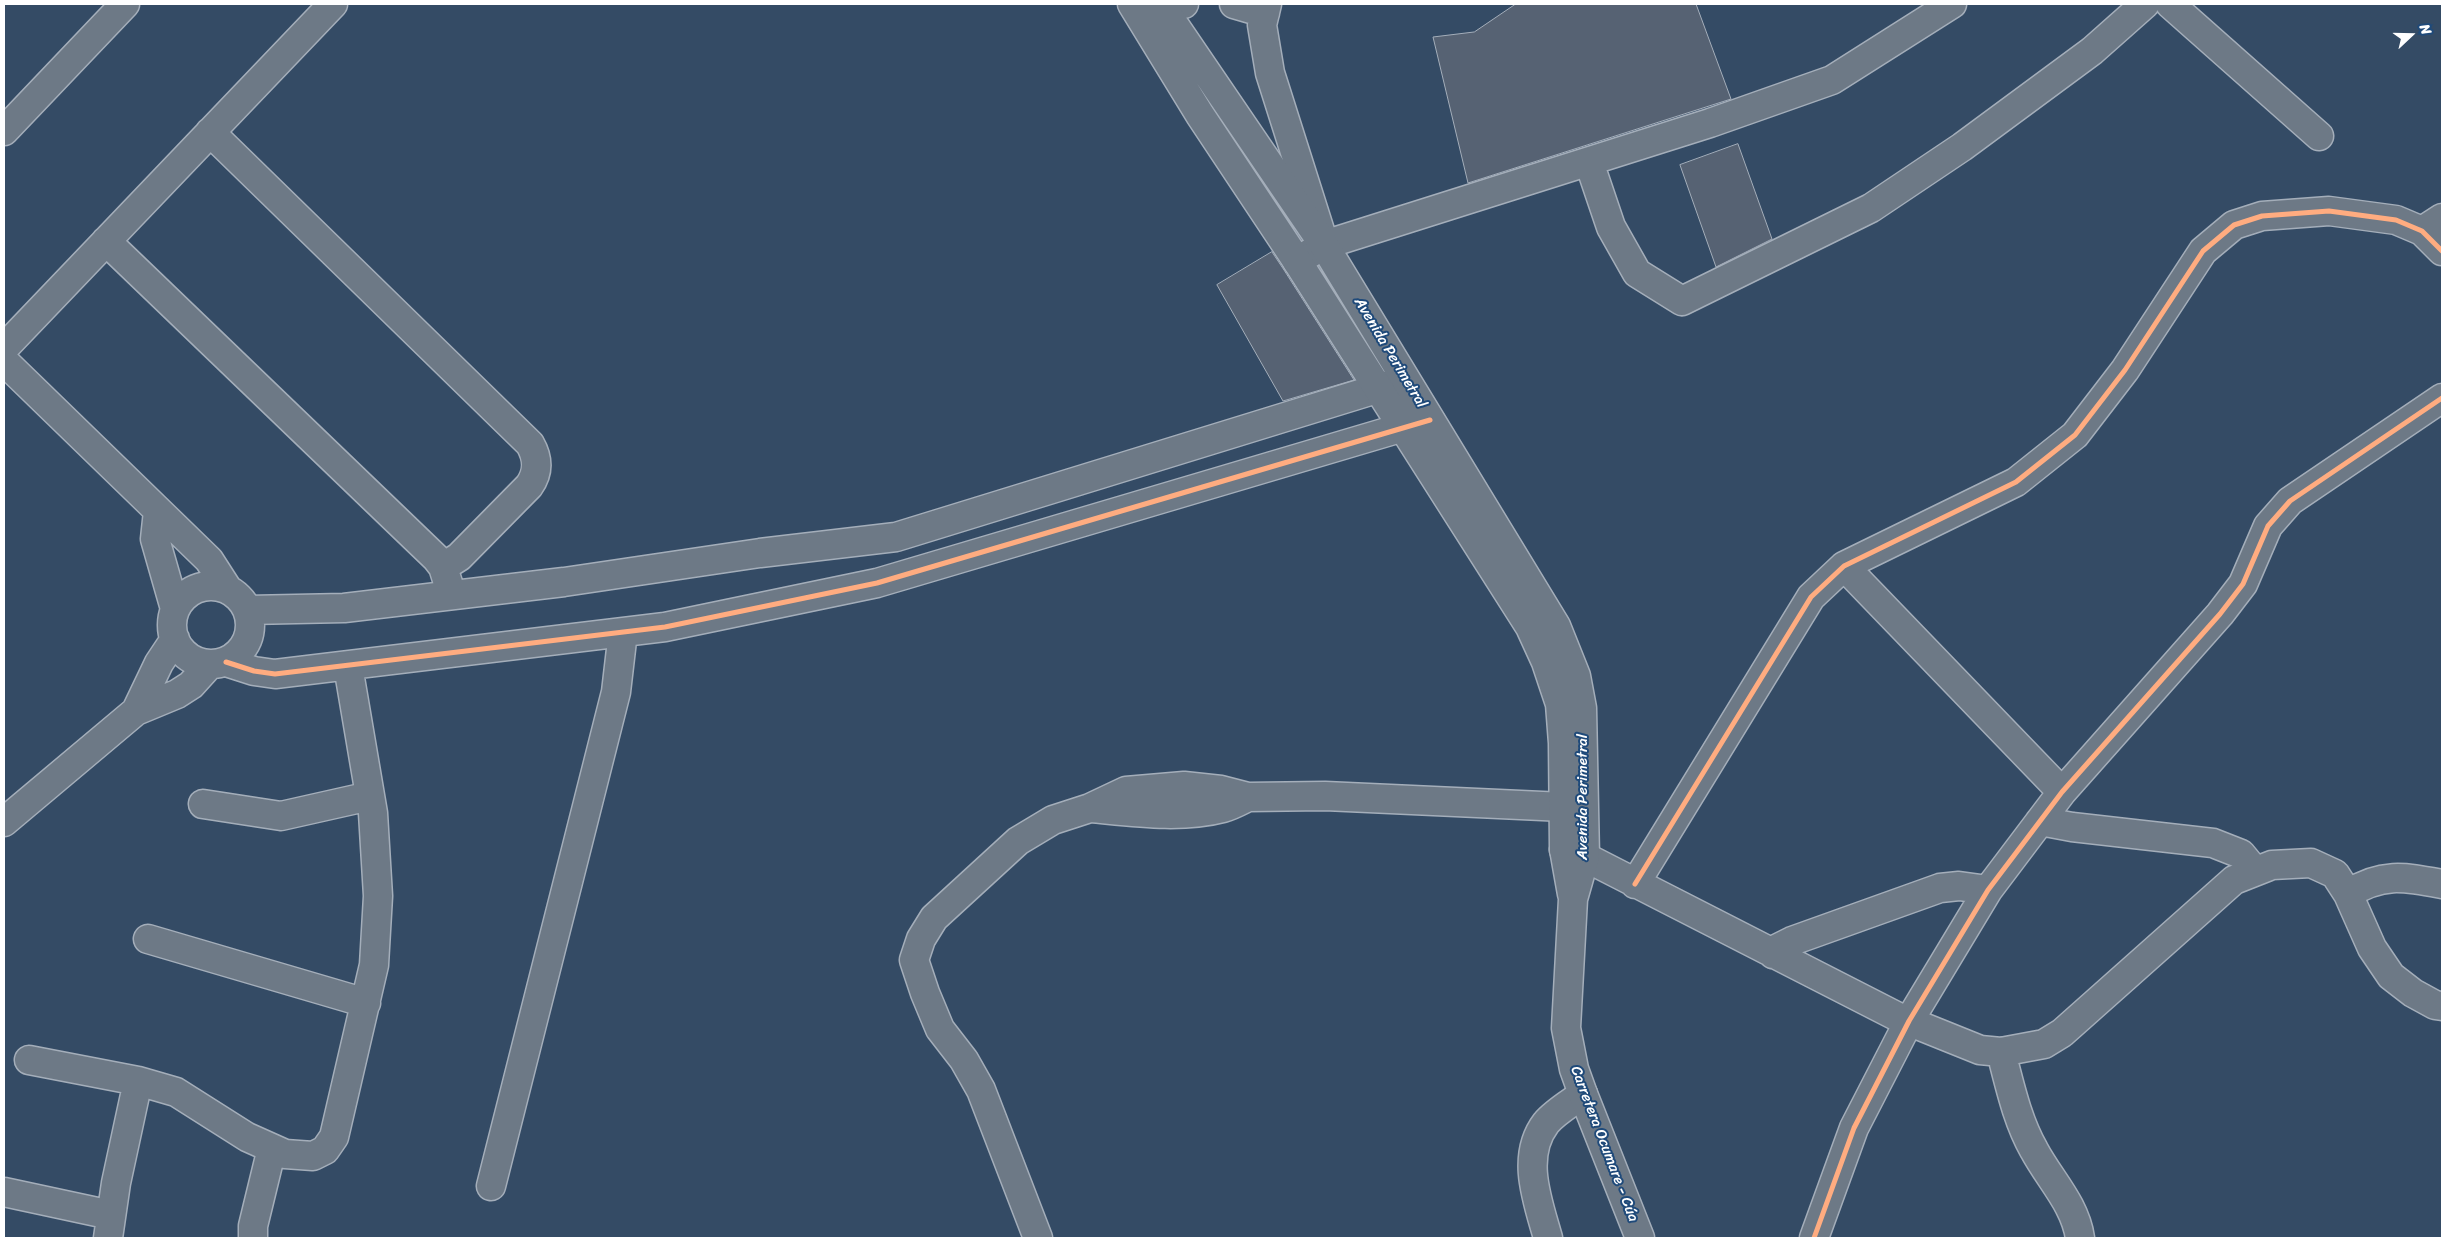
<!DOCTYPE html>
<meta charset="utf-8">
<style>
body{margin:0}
#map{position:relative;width:2446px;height:1242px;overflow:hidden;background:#344b65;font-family:Sriracha,sans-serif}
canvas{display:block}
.frame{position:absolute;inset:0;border:5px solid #fff;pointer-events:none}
.north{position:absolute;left:2386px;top:10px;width:50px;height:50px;-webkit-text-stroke:4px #1f4a7a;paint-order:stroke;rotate:69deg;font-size:14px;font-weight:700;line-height:20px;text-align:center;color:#fff}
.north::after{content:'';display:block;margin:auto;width:18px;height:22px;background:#fff;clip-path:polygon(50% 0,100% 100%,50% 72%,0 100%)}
</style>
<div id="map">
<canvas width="2446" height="1242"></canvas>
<div class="frame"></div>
<div class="north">N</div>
</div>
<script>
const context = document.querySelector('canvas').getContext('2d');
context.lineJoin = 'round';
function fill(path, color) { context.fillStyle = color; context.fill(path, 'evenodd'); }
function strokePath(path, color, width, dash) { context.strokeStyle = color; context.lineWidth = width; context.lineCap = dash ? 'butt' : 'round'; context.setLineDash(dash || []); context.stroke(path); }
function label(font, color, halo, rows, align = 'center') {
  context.font = font + ' Sriracha,sans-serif'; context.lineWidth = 4; context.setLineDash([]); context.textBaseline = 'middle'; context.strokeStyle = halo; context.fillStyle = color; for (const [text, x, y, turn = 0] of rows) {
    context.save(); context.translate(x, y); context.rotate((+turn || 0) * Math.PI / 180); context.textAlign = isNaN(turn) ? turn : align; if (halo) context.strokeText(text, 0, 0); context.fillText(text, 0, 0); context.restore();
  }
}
const building = new Path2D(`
 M 1516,4 L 1696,4 L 1731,99 L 1468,183 L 1433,37 L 1474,32 Z
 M 1738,144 L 1772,239 L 1716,267 L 1680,165 Z
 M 1272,252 L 1284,270 L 1354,380 L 1283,401 L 1217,285 Z`);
fill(building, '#566273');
strokePath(building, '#a4aeba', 1);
const minor = new Path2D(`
 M 1234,4 L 1265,13
 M 1267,4 L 1262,25 L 1270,73 L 1321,234
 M 2170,4 L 2319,136
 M 1163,9 L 1184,4
 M 4,131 L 125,4
 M 210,132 L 530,444 C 538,458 539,472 529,486 L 459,557 L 443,567
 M 1589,162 L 1611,227 L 1637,273 L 1682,301 L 1871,208 L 1962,147 L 2092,51 L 2145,4
 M 2422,231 L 2442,218
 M 106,241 L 436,558 L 443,567 L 448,583
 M 1297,261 L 1324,245 L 1710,123 L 1832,80 L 1952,4
 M 4,348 L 333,4
 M 4,361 L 209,560 L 227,588
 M 158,511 L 155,539 L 175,609
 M 1844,566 L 2062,792
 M172 625a39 39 0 1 1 78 0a39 39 0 1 1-78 0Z
 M 248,610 L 344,608 L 564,582 L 760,553 L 896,537 L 1399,382
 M 226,662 L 254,671 L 275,674 L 665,627 L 877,583 L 1424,421
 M 136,711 L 159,663 L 175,639
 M 203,804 L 281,816 L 370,796
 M 1091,808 C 1133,812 1181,819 1223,808 C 1231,806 1240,801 1248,797
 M 2040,821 L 2072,827 L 2213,843 L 2241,854 L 2255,871
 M 4,822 L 136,711 L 177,694 L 191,685 L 210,664
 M 1564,850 L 1585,857 L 1898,1017 L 1980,1050 L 2001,1052 L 2044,1044 L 2062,1033 L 2234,880 L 2272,865 L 2311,863 L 2335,874 L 2348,894 L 2372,948 L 2391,976 L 2413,993 L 2435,1005 L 2442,1006
 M 1635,884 L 1811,597 L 1844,566 L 2016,482 L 2075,435 L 2125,370 L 2203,251 L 2234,225 L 2262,216 L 2329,211 L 2396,220 L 2422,231 L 2442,251
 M 2348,894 C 2382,872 2405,877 2442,884
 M 148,939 L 366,1003
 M 1773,954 L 1778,948 L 1792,941 L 1940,888 L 1959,886 L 1988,890
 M 2001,1052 C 2010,1086 2017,1120 2034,1150 C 2050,1180 2075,1204 2080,1238
 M 29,1060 L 138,1081 L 176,1092 L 247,1137 L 285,1154 L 313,1156 L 325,1150 L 334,1137 L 374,965 L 378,896 L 373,813 L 348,666
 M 491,1186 L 616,692 L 623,632
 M 4,1192 L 111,1215
 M 108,1238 L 116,1183 L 138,1081
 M 253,1238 L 253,1226 L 272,1148
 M 1038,1238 L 981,1090 L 964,1060 L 940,1029 L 925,993 L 914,960 L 921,939 L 934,918 L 1018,841 L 1053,820 L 1090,808 L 1126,791 L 1184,786 L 1221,790 L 1248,797 L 1325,796 L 1564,807
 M 1548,1238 C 1538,1202 1520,1157 1546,1123 C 1555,1112 1571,1103 1583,1094
 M 1814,1238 L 1854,1128 L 1909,1021 L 1988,890 L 2062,792 L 2220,614 L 2243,584 L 2268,526 L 2290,501 L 2442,398`);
const major = new Path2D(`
 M 1132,4 L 1200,115 L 1297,261 L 1530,627 L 1546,662 L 1560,704 L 1563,743 L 1564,849 L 1572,894
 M 1160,4 L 1324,245 L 1556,626 L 1576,676 L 1582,708 L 1585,857 L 1573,899 L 1566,1028 L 1574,1069 L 1583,1094 L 1640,1238`);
strokePath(minor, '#a4aeba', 31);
strokePath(major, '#a4aeba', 31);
strokePath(minor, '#6d7986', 28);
strokePath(major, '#6d7986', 28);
strokePath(new Path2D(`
 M 226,662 L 254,671 L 275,674 L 665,627 L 877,583 L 1430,420
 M 1635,884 L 1811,597 L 1844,566 L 2016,482 L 2075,435 L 2125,370 L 2203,251 L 2234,225 L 2262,216 L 2329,211 L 2396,220 L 2422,231 L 2442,251
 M 1814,1238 L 1854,1128 L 1909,1021 L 1988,890 L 2062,792 L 2220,614 L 2243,584 L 2268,526 L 2290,501 L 2442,398`), '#ffac80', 5);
label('15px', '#fff', '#1f4a7a', [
 ["Avenida Perimetral",1390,353,59],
 ["Avenida Perimetral",1583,797,-90],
 ["Carretera Ocumare - Cúa",1604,1144,69]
]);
</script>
